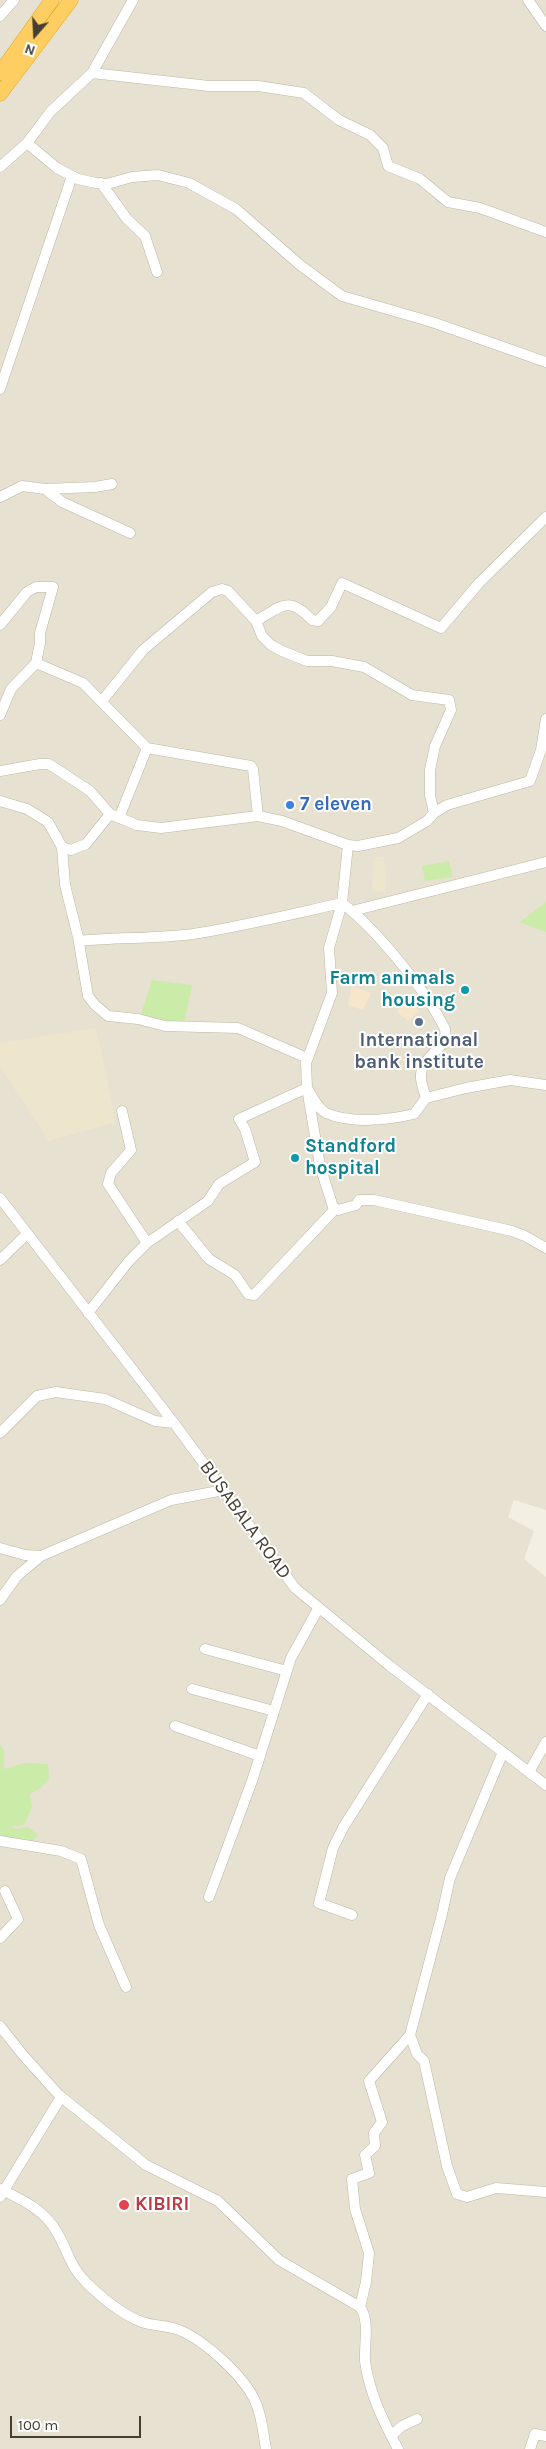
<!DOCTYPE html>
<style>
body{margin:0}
#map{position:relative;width:546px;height:2449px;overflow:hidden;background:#f3efe3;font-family:Karla,sans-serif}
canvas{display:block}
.north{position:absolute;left:10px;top:10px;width:50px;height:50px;-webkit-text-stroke:4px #fff;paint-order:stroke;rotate:199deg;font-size:14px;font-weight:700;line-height:20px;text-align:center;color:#453f33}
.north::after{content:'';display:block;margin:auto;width:18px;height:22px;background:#453f33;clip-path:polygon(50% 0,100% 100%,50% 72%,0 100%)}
.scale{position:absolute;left:10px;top:2416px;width:131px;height:22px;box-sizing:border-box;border:2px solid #453f33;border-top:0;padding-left:6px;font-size:15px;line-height:18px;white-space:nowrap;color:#453f33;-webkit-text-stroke:4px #fff;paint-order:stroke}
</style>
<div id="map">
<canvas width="546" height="2449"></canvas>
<div class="north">N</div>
<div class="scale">100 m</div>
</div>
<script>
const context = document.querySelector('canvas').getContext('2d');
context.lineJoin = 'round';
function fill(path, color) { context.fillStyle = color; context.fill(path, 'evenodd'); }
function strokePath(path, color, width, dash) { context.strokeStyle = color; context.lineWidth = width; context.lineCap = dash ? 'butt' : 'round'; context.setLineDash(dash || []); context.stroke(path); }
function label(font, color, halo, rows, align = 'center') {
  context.font = font + ' Karla,sans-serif'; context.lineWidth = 4; context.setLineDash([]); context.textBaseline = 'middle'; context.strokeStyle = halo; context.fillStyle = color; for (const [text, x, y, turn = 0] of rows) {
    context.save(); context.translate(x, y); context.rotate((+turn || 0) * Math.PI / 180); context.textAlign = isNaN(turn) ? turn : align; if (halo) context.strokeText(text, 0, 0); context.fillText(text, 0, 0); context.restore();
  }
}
fill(new Path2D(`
 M 0,0 L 546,0 L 546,1510 L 514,1500 L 508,1517 L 534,1531 L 524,1559 L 546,1577 L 546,2449 L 0,2449 Z`), '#e7e1d1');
fill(new Path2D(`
 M 352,986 L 371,993 L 363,1010 L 348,1005 Z
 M 406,999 L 420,1011 L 408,1021 L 397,1012 Z`), '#f7e6cc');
fill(new Path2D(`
 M 374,857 L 384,857 L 386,892 L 372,891 Z
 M 96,1028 L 116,1122 L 49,1141 L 0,1067 L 0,1043 Z`), '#ede5cc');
fill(new Path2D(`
 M 449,861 L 453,877 L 425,881 L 422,866 Z
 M 546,902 L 546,932 L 520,922 Z
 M 152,980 L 192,985 L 184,1024 L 140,1017 Z
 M 0,1745 L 4,1750 L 4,1769 L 25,1763 L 48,1764 L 49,1778 L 41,1788 L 30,1794 L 32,1807 L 24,1825 L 11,1826 L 17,1829 L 28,1827 L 38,1835 L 29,1844 L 8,1840 L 0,1835 Z`), '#cbeba9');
const minor = new Path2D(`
 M 528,0 L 546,26
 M 0,16 L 14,0
 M 92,73 L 209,86 L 258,86 L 304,93 L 339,120 L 370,135 L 383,148 L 388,166 L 420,179 L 448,202 L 480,208 L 546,232
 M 27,143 L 57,168 L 78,179 L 96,183 L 107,184 L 132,177 L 158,175 L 189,183 L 236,209 L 300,265 L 342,296 L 432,322 L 546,362
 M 0,167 L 27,143 L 51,111 L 92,73 L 133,0
 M 101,183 L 127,219 L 145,236 L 157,272
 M 0,389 L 72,176
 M 45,489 L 62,502 L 130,533
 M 0,497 L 22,486 L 45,489 L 95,487 L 112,484
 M 256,621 C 282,606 288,595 312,620 L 318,621 L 331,607 L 342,583 L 441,628 L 479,583 L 546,517
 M 0,625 L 27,592 L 36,587 L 53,587 L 40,633 L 40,643 L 36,663 L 11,689 L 0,715
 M 36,663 L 83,683 L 147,748 L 119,818
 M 102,701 L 143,650 L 212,592 L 222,589 L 228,591 L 256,621 L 262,636 L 271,645 L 282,651 L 307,661 L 332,661 L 364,667 L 412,695 L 449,700 L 451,710 L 435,746 L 430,770 L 430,795 L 434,813
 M 147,748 L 251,766 L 253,769 L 258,816
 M 0,771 L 40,764 L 49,764 L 90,791 L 110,814 L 137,825 L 161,828 L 258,816 L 282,821 L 348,845 L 358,846 L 398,838 L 427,821 L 434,813 L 447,805 L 530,781 L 541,750 L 546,719
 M 0,801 L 27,809 L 48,822 L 62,847 L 65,885 L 78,937 L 88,996 L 95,1005 L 108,1016 L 138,1019 L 165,1026 L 238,1028 L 307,1058
 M 348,845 L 342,903 L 329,948 L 332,993 L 306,1063 L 307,1088 L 320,1166 L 333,1207 L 338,1210 L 356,1205 L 359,1200 L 374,1200 L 512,1231 L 525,1236 L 546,1248
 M 62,847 L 71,850 L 86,844 L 110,814
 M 352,911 L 546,862
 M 79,941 C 117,937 155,939 193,934 C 243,926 292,914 342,903 C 376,929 426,990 445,1029 C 449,1049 422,1055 421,1074 C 420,1082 424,1091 426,1098
 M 122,1111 L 131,1150 L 111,1173 L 108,1184 L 147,1243
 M 0,1198 L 174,1423 L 295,1588 L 390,1666 L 546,1785
 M 178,1221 L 209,1259 L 235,1275 L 248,1294 L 254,1295 L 335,1209
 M 0,1260 L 27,1234
 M 88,1313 L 129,1261 L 147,1243 L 208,1201 L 219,1184 L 255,1162 L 245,1129 L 239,1119 L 307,1088 C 312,1096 317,1108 326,1113 C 351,1124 388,1120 414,1114 L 426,1098 L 466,1088 L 510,1080 L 546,1085
 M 0,1433 L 37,1396 L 56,1392 L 105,1399 L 155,1421 L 174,1423
 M 0,1548 L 25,1555 L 41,1556
 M 0,1600 L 17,1576 L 41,1556 L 171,1500 L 224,1490
 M 205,1649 L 287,1671
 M 192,1689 L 274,1711
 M 175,1726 L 260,1756
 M 529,1772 L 546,1742
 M 0,1841 L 61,1851 L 81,1859 L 99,1925 L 126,1987
 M 209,1897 L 252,1781 L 291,1658 L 318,1609
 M 352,1915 L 319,1903 L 333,1848 L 344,1826 L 428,1694
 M 0,1938 L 18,1919 L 5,1891
 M 0,2026 L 23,2055 L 59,2095 L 146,2165 L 218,2201 L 279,2260 L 360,2307 C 370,2320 364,2345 365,2361 C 369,2392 383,2421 398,2449
 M 410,2035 L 417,2054 L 424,2061 L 447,2166 L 457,2194 L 467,2197 L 496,2188 L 546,2192
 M 0,2189 C 23,2200 45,2210 58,2234 C 71,2258 70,2268 92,2288 C 106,2301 123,2315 142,2322 C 153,2326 167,2325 179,2330 C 204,2340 244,2376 255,2401 C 262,2415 263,2433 266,2449
 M 0,2197 L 61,2097
 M 360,2307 L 366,2282 L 369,2253 L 355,2209 L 352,2179 L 369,2173 L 365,2155 L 375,2146 L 374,2133 L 382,2122 L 369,2081 L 410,2035 L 442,1914 L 450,1878 L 503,1752
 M 391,2436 L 402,2426 L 417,2419
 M 530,2449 L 535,2434 L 546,2436`);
const highway = new Path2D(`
 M 0,73 L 52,0
 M 0,94 L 71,0`);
strokePath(minor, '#bfb7a5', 11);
strokePath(highway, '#e8a629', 15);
strokePath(minor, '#fff', 10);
strokePath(highway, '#ffce62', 14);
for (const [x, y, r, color] of [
 [290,805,5,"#3f7fe0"],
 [465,990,5,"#0f9aa8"],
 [419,1022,5,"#5c6f8a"],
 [295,1158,5,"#0f9aa8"],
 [124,2205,6,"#e0444e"]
]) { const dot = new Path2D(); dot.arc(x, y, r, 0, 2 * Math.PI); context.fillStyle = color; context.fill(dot); strokePath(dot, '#fff', 2); }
label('bold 19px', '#366cbe', '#fff', [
 ["7 eleven",300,805]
], 'left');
label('bold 19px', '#0d838f', '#fff', [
 ["Farm animals",455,979],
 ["housing",455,1001],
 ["Standford",305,1147,"left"],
 ["hospital",305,1169,"left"]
], 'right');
label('bold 19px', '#4e5e75', '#fff', [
 ["International",419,1041],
 ["bank institute",419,1063]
]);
label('19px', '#453f33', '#fff', [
 ["BUSABALA ROAD",245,1520,54]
]);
label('bold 19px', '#be3a42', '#fff', [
 ["KIBIRI",135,2205]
], 'left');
</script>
